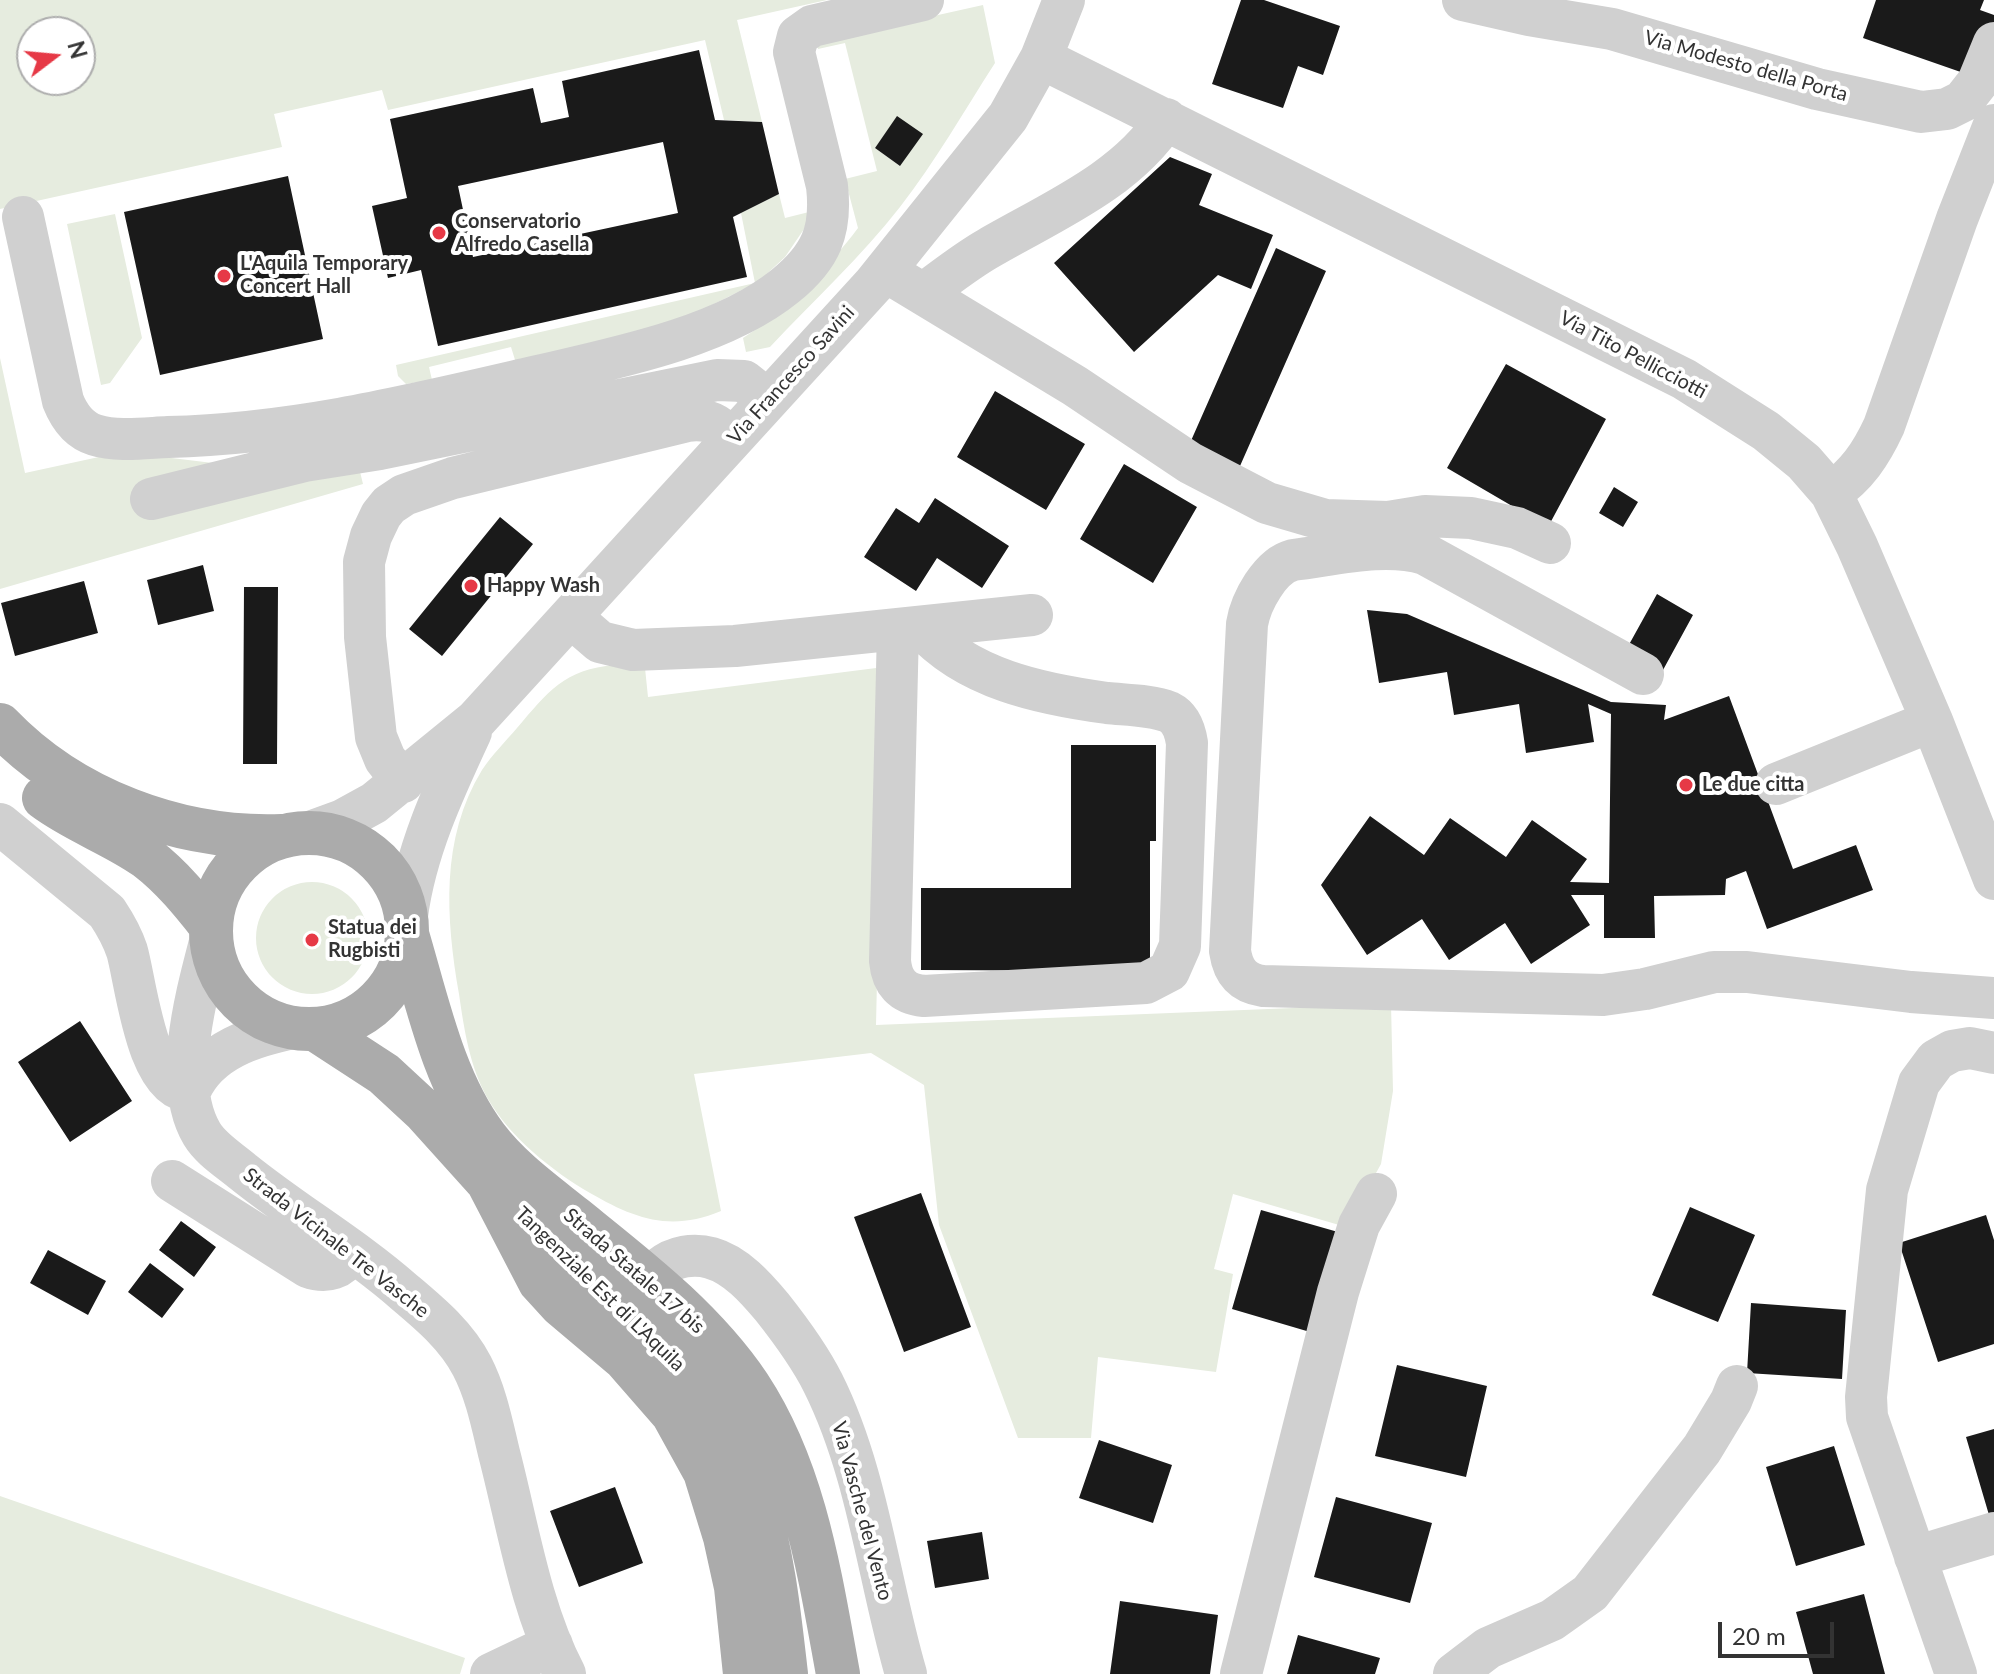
<!DOCTYPE html>
<style>
body{margin:0}
#map{position:relative;width:1994px;height:1674px;overflow:hidden;background:#fff;font-family:Lato,sans-serif}
canvas{display:block}
.north{position:absolute;left:16px;top:16px;width:80px;height:80px;box-sizing:border-box;background:#fff;border:2px solid #adadad;border-radius:50%;rotate:74deg;font-size:22px;font-weight:700;line-height:32px;text-align:center;color:#333}
.north::after{content:'';display:block;margin:auto;width:28px;height:36px;background:#e63946;clip-path:polygon(50% 0,100% 100%,50% 72%,0 100%)}
.scale{position:absolute;left:1718px;top:1622px;width:116px;height:36px;box-sizing:border-box;border:4px solid #333;border-top:0;padding-left:10px;font-size:24px;line-height:28px;white-space:nowrap;color:#333;-webkit-text-stroke:6px #fff;paint-order:stroke}
</style>
<div id="map">
<canvas width="1994" height="1674"></canvas>
<div class="north">N</div>
<div class="scale">20 m</div>
</div>
<script>
const context = document.querySelector('canvas').getContext('2d');
context.lineJoin = 'round';
function fill(path, color) { context.fillStyle = color; context.fill(path, 'evenodd'); }
function strokePath(path, color, width, dash) { context.strokeStyle = color; context.lineWidth = width; context.lineCap = dash ? 'butt' : 'round'; context.setLineDash(dash || []); context.stroke(path); }
function label(font, color, halo, rows, align = 'center') {
  context.font = font + ' Lato,sans-serif'; context.lineWidth = 8; context.setLineDash([]); context.textBaseline = 'middle'; context.strokeStyle = halo; context.fillStyle = color; for (const [text, x, y, turn = 0] of rows) {
    context.save(); context.translate(x, y); context.rotate((+turn || 0) * Math.PI / 180); context.textAlign = isNaN(turn) ? turn : align; if (halo) context.strokeText(text, 0, 0); context.fillText(text, 0, 0); context.restore();
  }
}
fill(new Path2D(`
 M 0,0 L 827,0 L 737,20 L 762,122 L 724,120 L 705,40 L 388,110 L 382,90 L 274,114 L 282,147 L 0,209 ZM 32,32 L 80,32 L 80,80 L 32,80 Z
 M 983,5 L 995,63 C 964,111 935,162 900,207 C 861,257 813,301 770,347 L 746,352 L 743,338 C 783,313 830,266 858,228 L 845,179 L 877,171 L 845,43 L 818,49 L 817,42 ZM 897,117 L 900,166 L 875,148 Z
 M 779,194 L 785,218 L 817,210 L 785,257 L 758,282 L 686,318 L 516,363 L 511,347 L 429,367 L 432,380 L 406,384 L 398,376 L 396,365 L 755,283 L 741,213 Z
 M 115,214 L 142,338 L 110,383 L 101,385 L 67,224 Z
 M 0,358 L 25,473 L 122,452 L 246,467 L 353,443 L 363,484 L 0,589 Z
 M 615,665 L 645,668 L 648,697 L 884,667 L 876,1025 L 1391,1004 L 1393,1091 L 1381,1164 L 1346,1227 L 1233,1194 L 1214,1269 L 1233,1274 L 1216,1372 L 1098,1357 L 1091,1438 L 1018,1438 L 939,1225 L 924,1085 L 871,1053 L 694,1074 L 721,1211 C 671,1232 635,1219 590,1193 C 552,1171 510,1137 488,1099 C 470,1068 464,1029 459,994 C 446,918 440,839 482,770 C 492,755 505,742 517,728 C 548,692 564,669 615,665 Z
 M256 938a56 56 0 1 1 112 0a56 56 0 1 1-112 0Z
 M 0,1496 L 465,1658 L 460,1674 L 0,1674 Z`), '#e6ecdf');
fill(new Path2D(`
 M 1241,0 L 1264,0 L 1340,26 L 1323,75 L 1298,66 L 1283,108 L 1212,84 Z
 M 1876,0 L 1984,0 L 1980,10 L 1994,15 L 1994,23 L 1975,77 L 1863,38 Z
 M 699,50 L 715,120 L 762,122 L 779,194 L 733,217 L 747,277 L 438,346 L 421,270 L 388,278 L 372,206 L 407,198 L 390,119 L 533,88 L 541,123 L 569,117 L 562,81 ZM 663,142 L 678,213 L 473,257 L 458,186 Z
 M 897,116 L 923,134 L 900,166 L 875,148 Z
 M 1170,157 L 1212,174 L 1199,205 L 1273,235 L 1251,289 L 1218,275 L 1134,352 L 1054,263 Z
 M 288,176 L 323,339 L 160,375 L 124,212 Z
 M 1276,248 L 1326,271 L 1240,466 L 1190,443 Z
 M 1506,364 L 1606,419 L 1548,527 L 1447,468 Z
 M 995,391 L 1085,444 L 1046,510 L 957,457 Z
 M 1124,464 L 1197,507 L 1153,583 L 1080,539 Z
 M 1614,487 L 1638,502 L 1623,527 L 1599,513 Z
 M 935,498 L 1009,546 L 982,588 L 937,558 L 916,591 L 864,557 L 896,508 L 919,523 Z
 M 500,517 L 533,544 L 442,656 L 409,629 Z
 M 203,565 L 214,611 L 158,625 L 147,580 Z
 M 84,581 L 98,633 L 15,656 L 1,603 Z
 M 244,587 L 278,587 L 277,764 L 243,764 Z
 M 1657,594 L 1693,615 L 1663,670 L 1626,650 Z
 M 1367,610 L 1407,614 L 1611,702 L 1666,705 L 1664,720 L 1729,696 L 1793,869 L 1856,845 L 1873,890 L 1767,929 L 1746,871 L 1726,879 L 1725,895 L 1654,896 L 1655,938 L 1604,938 L 1604,895 L 1571,895 L 1590,925 L 1531,964 L 1505,923 L 1449,960 L 1422,919 L 1367,955 L 1321,885 L 1370,816 L 1424,855 L 1450,818 L 1506,857 L 1532,820 L 1587,859 L 1570,882 L 1609,883 L 1611,714 L 1588,704 L 1594,742 L 1526,753 L 1519,704 L 1454,715 L 1447,672 L 1379,683 Z
 M 1071,745 L 1156,745 L 1156,841 L 1150,841 L 1150,971 L 921,970 L 921,888 L 1071,888 Z
 M 80,1021 L 132,1101 L 70,1142 L 18,1062 Z
 M 921,1193 L 971,1327 L 904,1352 L 854,1217 Z
 M 1690,1207 L 1755,1235 L 1718,1322 L 1652,1295 Z
 M 1261,1210 L 1338,1232 L 1310,1332 L 1232,1309 Z
 M 1986,1215 L 1994,1240 L 1994,1344 L 1938,1362 L 1899,1243 Z
 M 181,1221 L 216,1247 L 194,1277 L 159,1250 Z
 M 48,1250 L 106,1281 L 88,1315 L 30,1283 Z
 M 150,1263 L 184,1289 L 162,1318 L 128,1292 Z
 M 1751,1303 L 1846,1310 L 1842,1379 L 1747,1373 Z
 M 1397,1365 L 1487,1386 L 1466,1477 L 1375,1456 Z
 M 1994,1429 L 1994,1513 L 1989,1515 L 1966,1437 Z
 M 1099,1440 L 1172,1465 L 1153,1523 L 1079,1498 Z
 M 1834,1446 L 1865,1545 L 1796,1566 L 1766,1467 Z
 M 615,1487 L 643,1563 L 579,1587 L 550,1511 Z
 M 1336,1497 L 1432,1523 L 1410,1603 L 1314,1577 Z
 M 982,1532 L 989,1579 L 935,1588 L 927,1541 Z
 M 1864,1594 L 1885,1674 L 1813,1674 L 1796,1612 Z
 M 1120,1601 L 1218,1615 L 1210,1674 L 1110,1674 Z
 M 1298,1635 L 1380,1658 L 1375,1674 L 1287,1674 Z`), '#1a1a1a');
strokePath(new Path2D(`
 M 1463,0 L 1529,15 L 1612,29 L 1817,89 L 1921,112 L 1947,109 L 1963,101 L 1978,82 L 1994,43
 M 1041,58 L 1684,379 L 1766,431 L 1804,462 L 1831,493 L 1857,546 L 1932,721 L 1994,879
 M 23,217 L 63,401 C 69,416 79,430 95,435 C 117,442 145,438 168,437 C 292,434 404,407 525,379 C 606,360 720,339 785,286 C 821,257 832,231 827,186 L 794,52 L 798,36 L 812,26 L 923,0
 M 885,271 L 1075,386 L 1190,463 L 1267,503 L 1325,520 L 1388,522 L 1425,516 L 1471,518 L 1517,528 L 1550,543
 M 923,294 C 945,278 966,261 989,248 C 1051,212 1126,181 1166,119
 M 1831,493 C 1857,475 1871,454 1884,426 L 1957,219 L 1994,125
 M 151,499 L 304,461 L 380,449 L 717,380 L 744,381 L 768,400
 M 571,617 L 600,642 L 633,650 L 735,646 L 1032,615
 M 898,629 L 890,961 C 892,982 902,994 924,996 L 1146,983 L 1169,971 L 1180,946 L 1187,743 C 1185,730 1181,718 1169,712 C 1151,705 1126,705 1107,703 C 1041,694 967,679 921,627
 M 1643,674 L 1425,554 C 1384,542 1335,555 1293,560 C 1270,566 1251,601 1247,624 L 1230,951 C 1233,971 1242,983 1263,986 L 1603,995 L 1645,989 L 1714,972 L 1747,972 L 1911,992 L 1994,998
 M 403,782 L 385,759 L 376,737 L 365,637 L 364,562 L 371,536 L 381,515 L 389,505 L 404,495 L 453,478 L 687,421 C 708,418 718,424 732,439
 M 1776,784 L 1932,721
 M 0,824 L 107,912 C 115,924 122,936 127,951 C 136,982 146,1091 190,1091
 M 310,832 L 343,820 L 374,803 L 476,720 L 874,284 L 1008,117 L 1041,58 L 1064,0
 M 407,916 C 415,852 444,790 471,732
 M 211,938 C 197,992 171,1082 202,1134 C 211,1149 229,1160 242,1171 C 294,1213 353,1247 403,1291 C 429,1313 456,1335 472,1366 C 486,1393 492,1424 499,1453 C 518,1526 530,1607 565,1674
 M 190,1091 C 208,1050 254,1036 294,1028
 M 172,1181 L 308,1267 C 327,1274 341,1269 352,1252
 M 619,1285 C 627,1287 635,1289 643,1285 C 649,1281 654,1273 660,1268 C 674,1256 694,1253 711,1258 C 736,1265 756,1288 772,1307 C 791,1331 809,1355 823,1383 C 868,1473 878,1578 906,1674
 M 1915,1557 L 1994,1533
 M 491,1674 L 552,1645
 M 1241,1674 L 1338,1292 L 1359,1225 L 1376,1194
 M 1454,1674 L 1488,1648 L 1552,1620 L 1590,1593 L 1702,1449 L 1731,1401 L 1737,1386
 M 1956,1674 L 1867,1417 L 1866,1397 L 1887,1190 L 1919,1083 L 1936,1060 L 1952,1051 L 1970,1048 L 1994,1053`), '#d0d0d0', 42);
strokePath(new Path2D(`
 M 0,725 C 72,800 179,840 282,836
 M 44,798 C 76,822 115,835 147,858 C 172,877 192,902 211,926
 M211 931a98 98 0 1 1 196 0a98 98 0 1 1-196 0Z
 M 407,934 C 427,1001 443,1080 486,1137 C 510,1169 544,1193 575,1218 C 637,1268 704,1319 749,1386 C 805,1471 820,1576 838,1674
 M 315,1029 L 384,1074 L 424,1111 L 488,1182 L 540,1282 L 561,1305 L 625,1359 L 673,1414 L 705,1472 L 725,1537 L 736,1587 L 745,1674
 M 508,1200 C 602,1286 714,1369 754,1495 C 773,1553 779,1613 786,1674`), '#ababab', 44);
for (const [x, y, r, color] of [
 [439,233,8,"#e63946"],
 [224,276,8,"#e63946"],
 [471,586,8,"#e63946"],
 [1686,785,8,"#e63946"],
 [312,940,8,"#e63946"]
]) { const dot = new Path2D(); dot.arc(x, y, r, 0, 2 * Math.PI); context.fillStyle = color; context.fill(dot); strokePath(dot, '#fff', 3); }
label('20px', '#333', '#fff', [
 ["Via Modesto della Porta",1746,66,16],
 ["Via Tito Pellicciotti",1633,355,28],
 ["Via Francesco Savini",791,375,-48],
 ["Strada Vicinale Tre Vasche",336,1243,38],
 ["Strada Statale 17 bis",634,1271,41],
 ["Tangenziale Est di L'Aquila",600,1289,44],
 ["Via Vasche del Vento",862,1511,75]
]);
label('bold 20px', '#333', '#fff', [
 ["Conservatorio",455,222],
 ["Alfredo Casella",455,245],
 ["L'Aquila Temporary",240,264],
 ["Concert Hall",240,287],
 ["Happy Wash",487,586],
 ["Le due citta",1702,785],
 ["Statua dei",328,928],
 ["Rugbisti",328,951]
], 'left');
</script>
